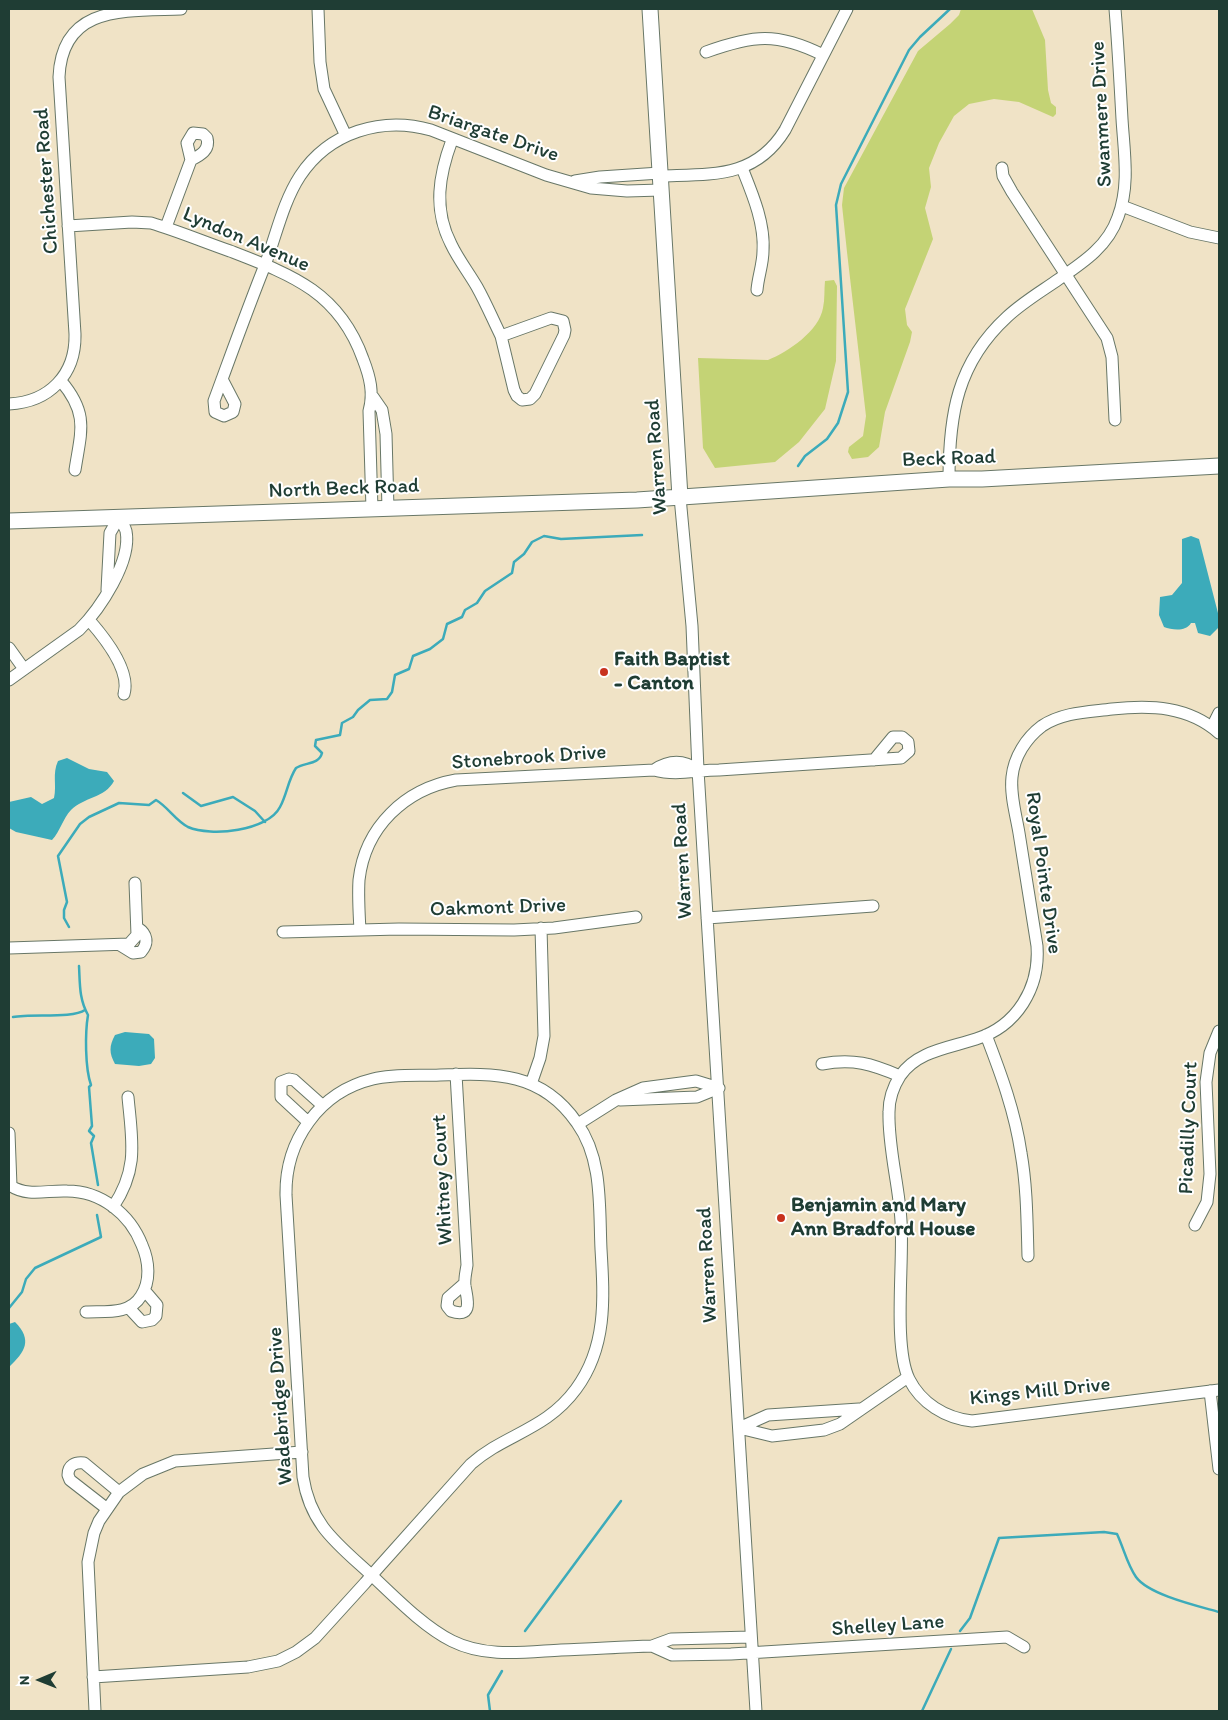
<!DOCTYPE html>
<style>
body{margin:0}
#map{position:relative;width:1228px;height:1720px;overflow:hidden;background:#f0e3c6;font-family:Itim,sans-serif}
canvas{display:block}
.frame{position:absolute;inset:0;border:10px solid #1f3d34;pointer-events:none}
.north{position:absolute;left:15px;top:1655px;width:50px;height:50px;-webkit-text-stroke:4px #fff;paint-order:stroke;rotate:269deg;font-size:14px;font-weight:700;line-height:20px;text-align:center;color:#1f3d34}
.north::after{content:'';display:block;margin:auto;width:18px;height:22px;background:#1f3d34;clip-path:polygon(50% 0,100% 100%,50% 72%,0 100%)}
</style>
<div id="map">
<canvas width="1228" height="1720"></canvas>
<div class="frame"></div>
<div class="north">N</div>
</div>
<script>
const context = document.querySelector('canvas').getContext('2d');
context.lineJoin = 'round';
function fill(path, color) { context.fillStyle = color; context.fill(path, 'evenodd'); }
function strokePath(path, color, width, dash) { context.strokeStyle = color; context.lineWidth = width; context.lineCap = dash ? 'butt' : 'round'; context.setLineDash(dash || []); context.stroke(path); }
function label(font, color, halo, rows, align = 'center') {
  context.font = font + ' Itim,sans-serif'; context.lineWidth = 4; context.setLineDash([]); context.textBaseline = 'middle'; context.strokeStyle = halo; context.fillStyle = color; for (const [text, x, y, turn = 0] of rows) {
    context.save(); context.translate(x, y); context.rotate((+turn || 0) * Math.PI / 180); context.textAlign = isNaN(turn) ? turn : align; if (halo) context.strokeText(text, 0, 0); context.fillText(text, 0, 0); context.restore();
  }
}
fill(new Path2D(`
 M 961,9 L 1032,9 L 1045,40 L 1048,90 L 1051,103 L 1056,107 L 1056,114 L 1053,117 L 1019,102 L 994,99 L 969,104 L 954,116 L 939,143 L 929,168 L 931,187 L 925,208 L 933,239 L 905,309 L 907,325 L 912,332 L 910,342 L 885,412 L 879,447 L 868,457 L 852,459 L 848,452 L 849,447 L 863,436 L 866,416 L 847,252 L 842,205 L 844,188 L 918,51 L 950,24 L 959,15 Z
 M 834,280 L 837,286 L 836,361 L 825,409 L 799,442 L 775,462 L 715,468 L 703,448 L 698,358 L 768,360 C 788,352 819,331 823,308 C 825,299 824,290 825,281 Z`), '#c4d375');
fill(new Path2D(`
 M 1191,536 L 1199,539 L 1219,617 L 1219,627 L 1210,636 L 1198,633 L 1195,623 L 1191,623 C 1186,632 1172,630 1164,627 L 1159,615 L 1160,597 L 1172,595 L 1182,583 L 1182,539 Z
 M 67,758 L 89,769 L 107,772 L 114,781 C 105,798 84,797 71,810 C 63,818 60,832 52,840 L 16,832 L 9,828 L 9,802 L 31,797 L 42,804 L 54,798 C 57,785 52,774 58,761 Z
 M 125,1032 L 149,1034 L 154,1039 L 155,1058 L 151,1064 L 139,1066 L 115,1064 C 109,1053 109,1046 115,1035 Z
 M 15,1322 C 33,1340 25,1352 9,1367 L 9,1324 Z`), '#3cabba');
strokePath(new Path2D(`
 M 798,466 L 805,456 L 827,439 L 838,423 L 848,392 L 836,205 L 841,184 L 909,50 L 920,37 L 950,9
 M 183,793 L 201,806 L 233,797 L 255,811 L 265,822
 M 69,927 L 64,918 L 64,910 L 67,902 L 58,856 L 80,824 L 89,817 L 119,803 L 149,805 L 156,800 C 168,807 175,820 188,827 C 211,837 268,831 280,807 C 287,794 288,780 296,768 C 305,762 319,765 322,753 L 315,746 L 316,740 L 340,735 L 342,723 L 353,717 L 358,710 L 370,700 L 387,699 L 392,692 L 395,675 L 409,669 L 413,656 L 430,649 L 443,639 L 447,624 L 462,617 L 465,610 L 477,603 L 485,591 L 512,573 L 514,562 L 524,554 L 532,542 L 544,536 L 561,539 L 642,535
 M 79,966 C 80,984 79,999 88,1015 C 85,1033 85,1068 91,1085 L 89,1087 L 92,1126 L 89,1131 L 94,1136 L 91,1143 L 98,1185
 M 13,1017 C 31,1013 72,1019 85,1010
 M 9,1308 L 22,1292 L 26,1279 L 35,1268 L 101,1237 L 97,1215
 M 525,1631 L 621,1501
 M 960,1631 L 970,1618 L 999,1538 L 1104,1532 L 1117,1534 C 1124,1549 1127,1564 1136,1577 C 1149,1595 1198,1606 1219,1612
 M 490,1711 L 488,1695 L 502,1671
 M 922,1711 L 951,1649`), '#3cabba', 2.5);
const minor = new Path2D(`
 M 318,9 L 320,62 L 324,89 L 346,136
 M 706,52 C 753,35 777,32 823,55
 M 452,140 C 439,175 433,209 451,244 C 458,259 469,273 477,287 C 486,303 493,320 501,336
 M 742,168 C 752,193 765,223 763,251 C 763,264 758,277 757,290
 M 1002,168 L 1003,176 L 1012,192 L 1107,338 L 1112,357 L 1115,420
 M 660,176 C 711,174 755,179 785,130 L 847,9
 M 575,181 L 600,177 L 660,173
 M 1122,206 L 1190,232 L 1219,238
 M 68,226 L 132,222 L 151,223 C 178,231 204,242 230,251 C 292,275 339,292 363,359 C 370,377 374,393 369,411 L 372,509
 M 166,227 L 191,160 L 187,143 L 193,133 L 203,134 L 207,138 C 210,150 201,155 191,160
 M 551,318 L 563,321 L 565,330 L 564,335 L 535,394 L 530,399 L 522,400 L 517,396 L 514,390 L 501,336 Z
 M 222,379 L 235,404 L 233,412 L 224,416 L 215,412 L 214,401 C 231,355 247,310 265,265 C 276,236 283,202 300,176 C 329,132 382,116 431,130 L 546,175 L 591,188 L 627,191 L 661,190
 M 61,381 C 89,414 81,431 75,470
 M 373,397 L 382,410 L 386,434 L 388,509
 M 9,404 C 49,402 76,375 75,334 L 59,77 C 62,4 127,11 181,9
 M 949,479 C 949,415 957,363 1007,317 C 1023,302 1042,291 1059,279 C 1084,262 1108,246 1118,217 C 1130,185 1124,152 1122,119 C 1120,82 1118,45 1115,9
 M 680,497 L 692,626 L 698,770 L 756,1711
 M 89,620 C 104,637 131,670 124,694
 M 9,648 L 24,669
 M 9,680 L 79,630 C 100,609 132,561 126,531 C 125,527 121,522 118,519 L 110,533 L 107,590
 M 1217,731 L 1215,721 L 1219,713
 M 1219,733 C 1188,706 1151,705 1112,709 C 1089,712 1063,712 1042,726 C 1026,738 1014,757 1012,777 C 1010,795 1016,815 1019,833 C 1025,871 1031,908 1037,946 C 1040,988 1017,1026 976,1039 C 949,1048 917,1051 900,1076 C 893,1087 889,1099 889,1112 C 888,1148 899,1185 901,1221 C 904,1261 893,1346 909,1379 C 921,1403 945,1418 972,1421 L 1219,1390
 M 654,770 C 669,760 684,760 698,770
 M 707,918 L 873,906
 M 360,930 C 359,913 358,896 359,880 C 365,827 405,789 456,780 L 654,770 C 676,776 697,770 719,770 L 901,758 L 909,751 L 908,742 L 902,737 L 893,737 L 874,760
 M 283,932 L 399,929 L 514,930 L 554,928 L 636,917
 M 120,945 L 133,953 L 141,952 C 149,943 147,934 138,928
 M 9,948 L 129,944 L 137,935 L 135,883
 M 986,1035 C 1001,1074 1015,1112 1021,1153 C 1027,1187 1027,1222 1028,1256
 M 822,1064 C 853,1058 872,1064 900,1076
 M 456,1074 L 467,1265 C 466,1272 464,1279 465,1286 C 467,1298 474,1319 451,1311 L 447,1306 L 448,1298 L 464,1284
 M 531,1084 L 540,1058 L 544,1036 L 541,928
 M 620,1100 L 697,1097 L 719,1088
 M 308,1122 L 281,1097 L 281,1082 L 289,1079 L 294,1080 L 322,1105
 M 578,1124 L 616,1100 L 643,1088 L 696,1081 L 719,1088
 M 9,1133 L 11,1186 C 28,1197 47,1190 67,1191 C 101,1191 130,1214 142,1245 C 149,1261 151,1281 141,1296 C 130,1315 105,1311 86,1312
 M 113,1207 C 139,1168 132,1141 128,1097
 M 1195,1225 L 1207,1202 L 1210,1174 L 1206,1082 L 1210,1053 L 1219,1031
 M 129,1308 L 142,1322 L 152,1320 L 156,1316 L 157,1305 L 145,1291
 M 1210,1391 L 1219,1469
 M 739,1428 L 772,1436 L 824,1430 L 840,1424 L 908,1377
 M 739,1428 L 768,1415 L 859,1409
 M 106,1508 L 70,1480 L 68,1475 C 68,1465 75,1462 84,1463 L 119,1492
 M 652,1646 L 672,1655 L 731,1654 L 1007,1637 L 1024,1647
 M 93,1677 L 248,1667 L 278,1661 L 296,1652 L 315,1638 L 365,1583 L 378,1568 L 471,1464 C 505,1434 546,1430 576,1389 C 607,1347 604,1299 601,1249 C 599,1207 603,1159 577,1123 C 542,1072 496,1073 440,1075 C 418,1076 394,1074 373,1079 C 319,1092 285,1141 286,1195 L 303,1477 C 310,1523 335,1542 367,1571 C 392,1594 422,1626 452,1641 C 486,1658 524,1652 561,1650 C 591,1649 621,1647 652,1646 L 671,1639 L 751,1637
 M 95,1711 L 88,1562 L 94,1533 L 99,1521 L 119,1492 L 143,1474 L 175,1461 L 302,1452`);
const major = new Path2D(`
 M 650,9 L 680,497
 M 9,521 L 637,500 L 949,479 L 982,479 L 1219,466`);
strokePath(minor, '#687767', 13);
strokePath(major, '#687767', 17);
strokePath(minor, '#fff', 11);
strokePath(major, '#fff', 15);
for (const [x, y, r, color] of [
 [604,672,5,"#c8321e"],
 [781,1218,5,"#c8321e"]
]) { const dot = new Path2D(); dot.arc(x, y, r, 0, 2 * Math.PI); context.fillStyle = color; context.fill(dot); strokePath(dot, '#fff', 2); }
label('21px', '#1f3d34', '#fff', [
 ["Swanmere Drive",1102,114,-93],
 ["Briargate Drive",493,134,19],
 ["Chichester Road",47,181,-94],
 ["Lyndon Avenue",246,240,23],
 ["Warren Road",657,457,-94],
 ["Beck Road",949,459,-2],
 ["North Beck Road",344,489,-2],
 ["Stonebrook Drive",529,758,-4],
 ["Warren Road",683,861,-93],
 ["Royal Pointe Drive",1043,873,82],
 ["Oakmont Drive",498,908,-2],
 ["Picadilly Court",1189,1128,-88],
 ["Whitney Court",443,1180,-93],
 ["Warren Road",708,1265,-93],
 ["Kings Mill Drive",1040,1392,-6],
 ["Wadebridge Drive",281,1406,-94],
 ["Shelley Lane",888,1626,-4]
]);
label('bold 21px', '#1f3d34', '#fff', [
 ["Faith Baptist",614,660],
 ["- Canton",614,684],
 ["Benjamin and Mary",791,1206],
 ["Ann Bradford House",791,1230]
], 'left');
</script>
